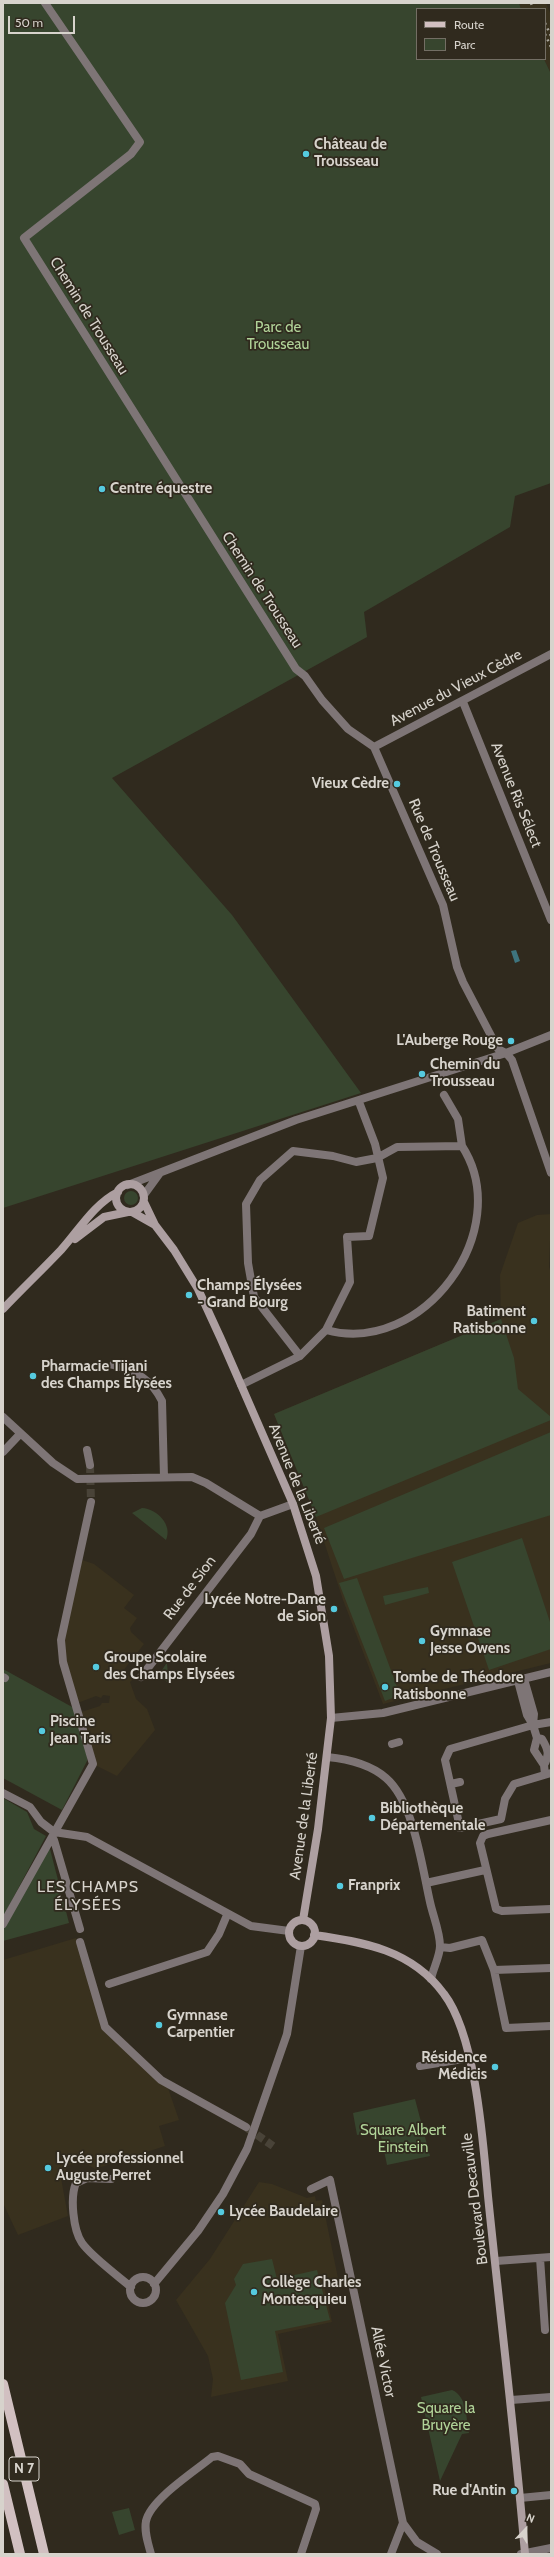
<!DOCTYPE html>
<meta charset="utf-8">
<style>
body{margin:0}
#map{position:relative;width:554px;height:2557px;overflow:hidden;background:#302a1e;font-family:Cabin,sans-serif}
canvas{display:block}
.frame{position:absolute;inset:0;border:4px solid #d7d3cc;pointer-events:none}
.legend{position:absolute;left:416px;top:8px;width:130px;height:52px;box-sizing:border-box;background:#302a1e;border:1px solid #736e64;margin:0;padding:5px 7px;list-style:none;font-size:12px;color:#d7d3cc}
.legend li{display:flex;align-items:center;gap:8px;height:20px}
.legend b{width:20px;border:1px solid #736e64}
.north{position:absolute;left:506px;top:2509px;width:40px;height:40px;-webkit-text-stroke:3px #302a1e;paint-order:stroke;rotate:22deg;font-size:11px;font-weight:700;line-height:16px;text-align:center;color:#d7d3cc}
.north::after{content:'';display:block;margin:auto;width:14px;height:18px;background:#d7d3cc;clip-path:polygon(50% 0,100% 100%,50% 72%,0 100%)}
.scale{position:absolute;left:8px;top:16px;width:67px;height:18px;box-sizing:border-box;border:2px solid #d7d3cc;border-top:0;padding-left:5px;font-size:12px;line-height:14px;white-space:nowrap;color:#d7d3cc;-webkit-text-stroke:3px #302a1e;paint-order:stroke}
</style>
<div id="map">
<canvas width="554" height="2557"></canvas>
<div class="frame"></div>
<ul class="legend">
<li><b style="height:5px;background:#d1c0c1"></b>Route</li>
<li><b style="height:11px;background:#37452e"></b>Parc</li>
</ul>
<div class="north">N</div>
<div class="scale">50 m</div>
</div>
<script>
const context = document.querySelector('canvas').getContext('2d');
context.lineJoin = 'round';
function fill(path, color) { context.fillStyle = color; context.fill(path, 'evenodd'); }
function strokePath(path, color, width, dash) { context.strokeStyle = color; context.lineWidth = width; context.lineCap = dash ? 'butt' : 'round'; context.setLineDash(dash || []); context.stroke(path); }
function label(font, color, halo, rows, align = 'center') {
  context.font = font + ' Cabin,sans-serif'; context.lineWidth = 3.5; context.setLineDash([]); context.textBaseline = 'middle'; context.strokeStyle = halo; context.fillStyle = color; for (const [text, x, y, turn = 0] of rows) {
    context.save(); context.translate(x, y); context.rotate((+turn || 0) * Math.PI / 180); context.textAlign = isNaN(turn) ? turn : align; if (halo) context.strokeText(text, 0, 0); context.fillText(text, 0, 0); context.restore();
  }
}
fill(new Path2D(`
 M 519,3 L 546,3 L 551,15 L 551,74 L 544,59 L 545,9 L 521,9 Z
 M 551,1214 L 549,1267 L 551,1273 L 551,1663 L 383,1704 L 343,1600 L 316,1517 L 274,1414 L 501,1319 L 500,1275 L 518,1223 L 537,1215 Z
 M 79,1559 L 94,1564 L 134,1595 L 124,1608 L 137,1618 L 130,1628 L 131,1632 L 144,1644 L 123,1671 L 133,1679 L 130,1682 L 136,1699 L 147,1709 L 155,1730 L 117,1776 L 93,1764 L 78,1713 L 100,1706 L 102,1703 L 109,1703 L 110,1696 L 103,1695 L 101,1698 L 96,1696 L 75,1704 L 61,1640 Z
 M 76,1938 L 105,2032 L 168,2088 L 179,2120 L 159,2126 L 165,2146 L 95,2169 L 82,2161 L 69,2165 L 61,2178 L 68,2216 L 18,2235 L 3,2203 L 3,1960 Z
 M 259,2182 L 272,2184 L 307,2198 L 315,2196 L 316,2201 L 322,2200 L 338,2278 L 323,2281 L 332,2322 L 278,2334 L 288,2381 L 211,2397 L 213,2379 L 208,2356 L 176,2300 L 210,2259 Z`), '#39311e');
fill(new Path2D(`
 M 3,3 L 519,3 L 521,9 L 417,9 L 417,59 L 544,59 L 551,74 L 551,483 L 515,496 L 510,527 L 364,612 L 367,637 L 112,778 L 232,915 L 361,1093 L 3,1208 Z
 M124 1198a7 7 0 1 1 14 0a7 7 0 1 1-14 0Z
 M 501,1319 L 514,1358 L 518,1389 L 551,1417 L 551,1420 L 316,1517 L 274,1414 Z
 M 551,1432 L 551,1515 L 344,1579 L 324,1528 Z
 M 142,1508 C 157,1509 173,1525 166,1540 L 132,1513 Z
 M 522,1538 L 551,1625 L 551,1649 L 489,1670 L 452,1562 Z
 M 357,1578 L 400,1695 L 385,1701 L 339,1583 Z
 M 428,1587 L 429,1593 L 385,1605 L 383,1596 Z
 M 166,1664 L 167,1664 L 169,1683 L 158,1676 Z
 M 3,1669 L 74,1708 L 87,1753 L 87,1761 L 62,1810 L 3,1778 Z
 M 3,1798 L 27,1812 L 34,1829 L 46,1836 L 3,1917 Z
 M 49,1845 L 69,1923 L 3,1941 L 3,1929 Z
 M 415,2099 L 430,2156 L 387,2165 L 380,2131 L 357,2135 L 353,2113 Z
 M 272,2259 L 277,2279 L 317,2270 L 330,2320 L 275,2331 L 283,2372 L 241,2380 L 225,2303 L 236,2285 L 234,2279 L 243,2264 Z
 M 452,2390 C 467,2396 466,2418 469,2433 L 462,2434 L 440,2481 L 421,2397 Z
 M 129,2508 L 135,2530 L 119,2535 L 112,2512 Z`), '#37452e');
fill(new Path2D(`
 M 516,950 L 520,961 L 515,963 L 511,951 Z`), '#3e747e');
strokePath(new Path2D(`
 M 90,1465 L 91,1502
 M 247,2128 L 273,2146`), '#494338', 8, [8, 4]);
strokePath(new Path2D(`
 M 45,3 L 140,142 L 131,154 L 24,238 L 296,669 L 305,676 L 322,700 L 348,729 L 374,747 L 443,905 L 457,967 L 463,982 L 498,1049 L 506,1053 L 512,1060 L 551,1173
 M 463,702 L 551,920
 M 374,747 L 551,654
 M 444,1095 L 458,1119 L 462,1146
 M 128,1185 L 296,1120 L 506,1053 L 551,1035
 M 144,1195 L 160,1173
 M 300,1356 L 254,1297 L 248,1263 L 246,1204 L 260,1180 L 293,1151 L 333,1156 L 356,1162 L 377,1158 L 397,1147 L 462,1146 C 516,1230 423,1357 326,1330
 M 113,1365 C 136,1371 151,1379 162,1401 L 164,1477
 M 241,1385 L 300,1356 L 326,1330 L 350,1282 L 347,1237 L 369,1236 L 383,1178 L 375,1144 L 359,1102
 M 3,1417 L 53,1463 L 77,1479 L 192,1477 L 206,1483 L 260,1516 L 293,1504
 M 87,1450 L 90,1465
 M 3,1452 L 20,1434
 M 3,1677 L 5,1678
 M 141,1677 L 251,1534 L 260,1516
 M 524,1679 L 534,1714 L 533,1725 L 537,1738 L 534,1750 L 544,1765 L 545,1774
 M 518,1681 L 527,1715 L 533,1725
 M 331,1718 L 383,1713 L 551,1672
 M 551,1722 L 533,1725 L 450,1749 L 445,1760 L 460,1828 L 501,1819 L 505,1799 L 514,1784 L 551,1773
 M 537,1738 L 542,1739 C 548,1749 550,1755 544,1765
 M 392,1744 L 399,1742
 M 327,1757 C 348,1759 370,1764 386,1778 C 414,1802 422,1867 430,1902 C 433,1916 440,1932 440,1946 C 440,1956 433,1969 431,1979
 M 451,1784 L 460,1782
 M 3,1793 L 30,1807 L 41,1822 L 54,1832 L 87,1837 L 251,1926 L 289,1931
 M 551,1820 L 488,1834 L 483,1836 L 480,1843 L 496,1909 L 502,1911 L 551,1909
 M 54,1840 L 80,1929
 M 426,1883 L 485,1870
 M 3,1924 L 93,1764 L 63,1662 L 61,1640 L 91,1502
 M 80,1942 L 105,2027 L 161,2080 L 246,2127
 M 440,1947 L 450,1948 L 482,1940 L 494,1970 L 506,2028 L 551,2026
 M 494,1970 L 551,1968
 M 109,1984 L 207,1952 L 219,1934 L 227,1915
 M 420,2066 L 469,2058
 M 111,2179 L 87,2178 L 76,2183 C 70,2197 73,2230 82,2243 C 91,2256 118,2276 131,2287
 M 311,2189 L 330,2180 L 403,2523 L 417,2542 L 437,2554
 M 540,2258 L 545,2330
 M 496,2261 L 551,2257
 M130 2290a13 13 0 1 1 26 0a13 13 0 1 1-26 0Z
 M 154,2284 L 198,2231 L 223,2194 L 247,2149 L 287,2034 L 301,1946
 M 511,2400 L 551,2397
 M 520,2498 L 551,2495
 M 151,2554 C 148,2543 144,2532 146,2521 C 151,2499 194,2472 212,2457 L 218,2456 L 240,2464 L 249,2474 L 315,2504 L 316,2509 L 301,2554
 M 391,2554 L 403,2523
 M 521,2554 L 551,2548`), '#7e7576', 8);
strokePath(new Path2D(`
 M116 1198a14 14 0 1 1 28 0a14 14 0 1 1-28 0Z
 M 144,1202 L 155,1225 L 174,1250 L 198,1289 L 221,1339 L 293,1504 L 316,1576 L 329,1656 L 331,1718 L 318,1829 L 303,1920
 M 132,1212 L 155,1225
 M 75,1239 L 104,1217 L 128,1212
 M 3,1309 C 22,1289 42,1270 61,1250 C 79,1230 94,1204 118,1192
 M289 1933a13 13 0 1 1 26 0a13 13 0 1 1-26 0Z
 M 314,1935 C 364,1942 412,1950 444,1994 C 476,2036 483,2142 488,2196 C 500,2315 515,2434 525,2554`), '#ad9fa1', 8);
strokePath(new Path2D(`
 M 3,2384 L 44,2554
 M 3,2484 L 20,2554`), '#d1c0c1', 10);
strokePath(new Path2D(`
 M 531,3 L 533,9
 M 545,23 L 551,36
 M 545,34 L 551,47`), '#aaa69d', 2.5, [2, 4]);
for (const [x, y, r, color] of [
 [306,154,4,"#55cadf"],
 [102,489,4,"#55cadf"],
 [397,784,4,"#55cadf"],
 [511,1041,4,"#55cadf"],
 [422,1074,4,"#55cadf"],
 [189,1295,4,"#55cadf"],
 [534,1321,4,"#55cadf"],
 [33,1376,4,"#55cadf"],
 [334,1609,4,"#55cadf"],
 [422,1641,4,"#55cadf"],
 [96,1667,4,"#55cadf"],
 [385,1687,4,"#55cadf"],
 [42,1731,4,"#55cadf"],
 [372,1818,4,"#55cadf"],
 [340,1886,4,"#55cadf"],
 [159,2025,4,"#55cadf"],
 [495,2067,4,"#55cadf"],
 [48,2168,4,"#55cadf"],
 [221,2212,4,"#55cadf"],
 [254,2292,4,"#55cadf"],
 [514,2491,4,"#55cadf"]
]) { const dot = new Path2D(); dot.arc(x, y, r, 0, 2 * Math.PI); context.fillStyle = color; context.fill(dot); strokePath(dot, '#302a1e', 1.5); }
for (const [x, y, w] of [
 [24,2469,30]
]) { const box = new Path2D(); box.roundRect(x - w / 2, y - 12, w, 24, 3); context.fillStyle = '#302a1e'; context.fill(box); strokePath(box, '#d7d3cc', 1); }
label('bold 14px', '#d7d3cc', null, [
 ["N 7",24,2469]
]);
label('bold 15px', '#d7d3cc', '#302a1e', [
 ["Château de",314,145],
 ["Trousseau",314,162],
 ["Centre équestre",110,489],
 ["Vieux Cèdre",389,784,"right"],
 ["L'Auberge Rouge",503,1041,"right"],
 ["Chemin du",430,1065],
 ["Trousseau",430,1082],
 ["Champs Élysées",197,1286],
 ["- Grand Bourg",197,1303],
 ["Batiment",526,1312,"right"],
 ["Ratisbonne",526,1329,"right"],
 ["Pharmacie Tijani",41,1367],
 ["des Champs Élysées",41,1384],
 ["Lycée Notre-Dame",326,1600,"right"],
 ["de Sion",326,1617,"right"],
 ["Gymnase",430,1632],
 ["Jesse Owens",430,1649],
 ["Groupe Scolaire",104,1658],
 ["des Champs Elysées",104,1675],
 ["Tombe de Théodore",393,1678],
 ["Ratisbonne",393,1695],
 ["Piscine",50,1722],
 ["Jean Taris",50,1739],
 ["Bibliothèque",380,1809],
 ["Départementale",380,1826],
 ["Franprix",348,1886],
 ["Gymnase",167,2016],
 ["Carpentier",167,2033],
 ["Résidence",487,2058,"right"],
 ["Médicis",487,2075,"right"],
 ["Lycée professionnel",56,2159],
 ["Auguste Perret",56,2176],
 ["Lycée Baudelaire",229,2212],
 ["Collège Charles",262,2283],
 ["Montesquieu",262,2300],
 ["Rue d'Antin",506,2491,"right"]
], 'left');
label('15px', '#d7d3cc', '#302a1e', [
 ["Chemin de Trousseau",89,316,58],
 ["Chemin de Trousseau",262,590,57],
 ["Avenue du Vieux Cèdre",456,688,-28],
 ["Avenue Ris Sélect",516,795,68],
 ["Rue de Trousseau",434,850,67],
 ["Avenue de la Liberté",297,1484,68],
 ["Rue de Sion",190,1588,-53],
 ["Avenue de la Liberté",304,1816,-82],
 ["Boulevard Decauville",475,2199,-97],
 ["Allée Victor",383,2362,78]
]);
label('15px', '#b0d398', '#302a1e', [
 ["Parc de",278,328],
 ["Trousseau",278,345],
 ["Square Albert",403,2131],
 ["Einstein",403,2148],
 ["Square la",446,2409],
 ["Bruyère",446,2426]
]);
context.letterSpacing = '1px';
label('16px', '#d7d3cc', '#302a1e', [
 ["LES CHAMPS",88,1887],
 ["ÉLYSÉES",88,1905]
]);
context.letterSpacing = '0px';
</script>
